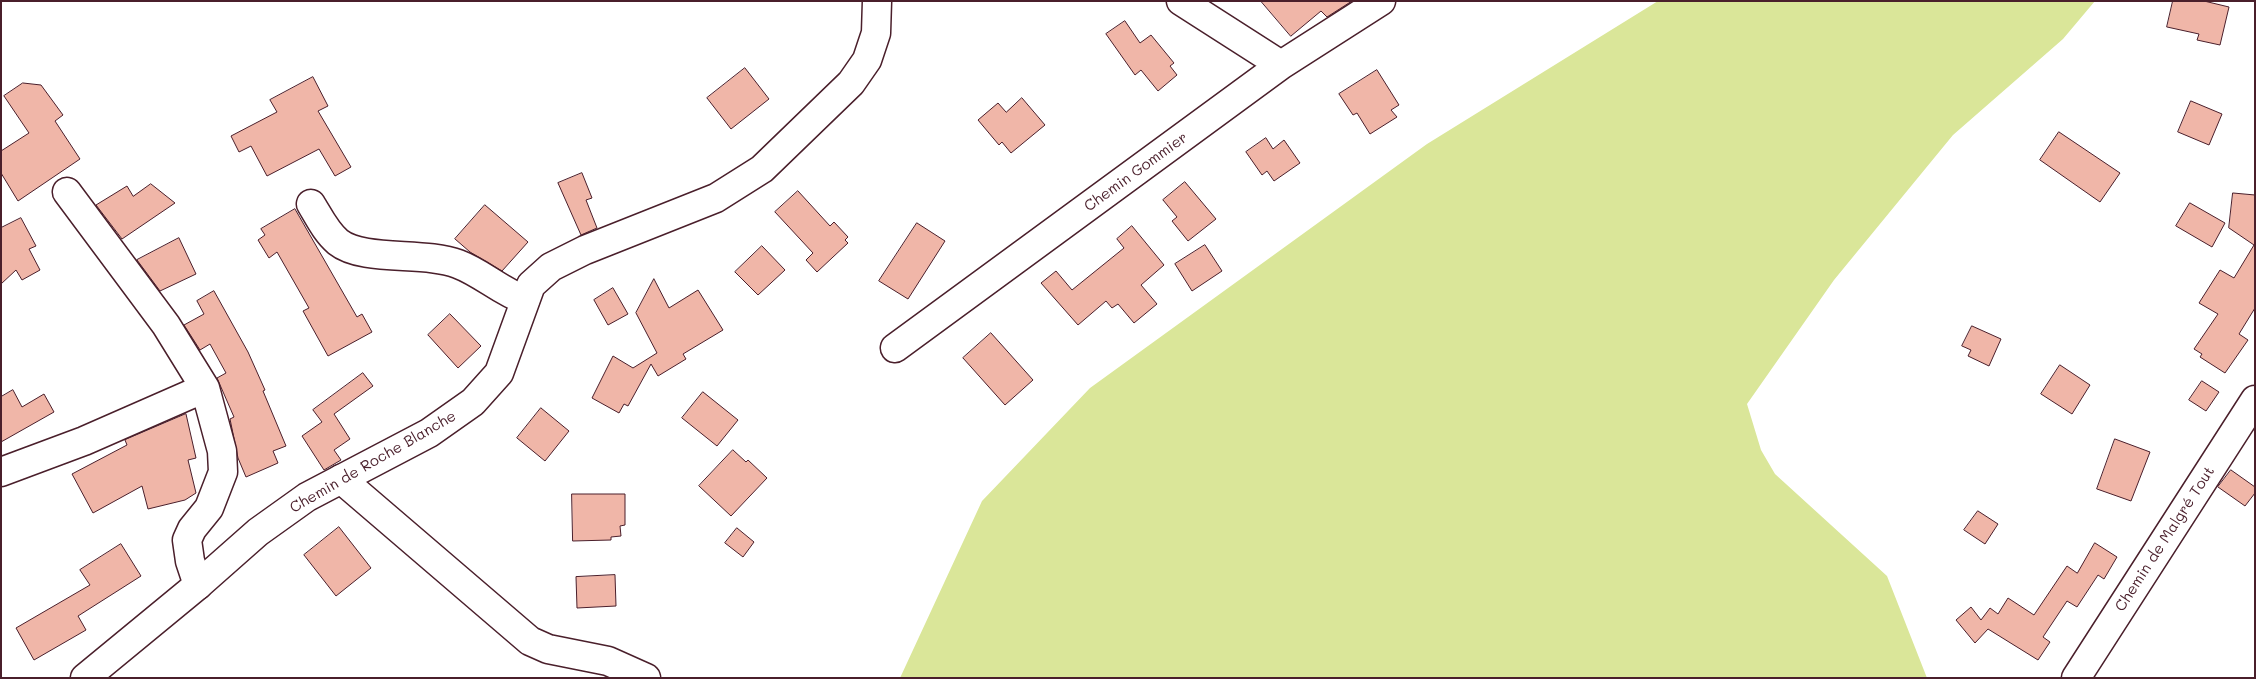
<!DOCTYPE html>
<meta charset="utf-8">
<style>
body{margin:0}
#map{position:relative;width:2256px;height:679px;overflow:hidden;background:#fff;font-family:Mali,sans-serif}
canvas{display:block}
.frame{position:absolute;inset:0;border:2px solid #4a1f2b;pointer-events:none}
</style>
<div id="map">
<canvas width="2256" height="679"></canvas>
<div class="frame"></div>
</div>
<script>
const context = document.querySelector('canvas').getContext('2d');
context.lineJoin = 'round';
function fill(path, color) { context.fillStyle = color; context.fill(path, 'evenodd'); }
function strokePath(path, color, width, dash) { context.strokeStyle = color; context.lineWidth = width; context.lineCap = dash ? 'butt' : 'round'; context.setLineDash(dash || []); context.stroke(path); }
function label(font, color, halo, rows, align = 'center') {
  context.font = font + ' Mali,sans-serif'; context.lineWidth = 4; context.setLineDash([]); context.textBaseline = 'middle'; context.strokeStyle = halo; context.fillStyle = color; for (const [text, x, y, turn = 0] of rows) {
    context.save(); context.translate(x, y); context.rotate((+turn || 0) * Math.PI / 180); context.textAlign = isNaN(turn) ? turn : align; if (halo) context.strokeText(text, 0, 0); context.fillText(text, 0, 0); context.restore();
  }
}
fill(new Path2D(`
 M 1658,1 L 2095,1 L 2063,39 L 1953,135 L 1834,280 L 1747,404 L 1761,450 L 1775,474 L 1887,576 L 1927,678 L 900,678 L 982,501 L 1090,388 L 1427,144 Z`), '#dae699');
const building = new Path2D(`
 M 1261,1 L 1352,1 L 1327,17 L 1321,11 L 1291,36 Z
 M 2173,1 L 2204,1 L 2229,7 L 2220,45 L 2197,40 L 2199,34 L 2167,27 Z
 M 1125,21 L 1140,43 L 1151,35 L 1174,63 L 1170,66 L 1177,75 L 1158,91 L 1141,70 L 1135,75 L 1106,34 Z
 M 745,68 L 769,99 L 731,129 L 707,98 Z
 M 1377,70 L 1399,105 L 1391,110 L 1397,117 L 1370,134 L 1357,113 L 1353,115 L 1339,94 Z
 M 313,77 L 328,106 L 318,111 L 351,167 L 335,176 L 319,149 L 267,176 L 251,146 L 239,152 L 231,136 L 277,112 L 270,100 Z
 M 23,83 L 41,85 L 63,115 L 55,121 L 80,159 L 18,201 L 1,173 L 1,151 L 29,133 L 4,96 Z
 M 1022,98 L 1045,125 L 1011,153 L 1002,142 L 999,145 L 978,120 L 998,103 L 1006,112 Z
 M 2191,101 L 2222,114 L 2209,145 L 2178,132 Z
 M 2059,132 L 2120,173 L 2100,202 L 2040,160 Z
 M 1266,138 L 1273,149 L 1284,140 L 1300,163 L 1274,181 L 1267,171 L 1262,175 L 1246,152 Z
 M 582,173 L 592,198 L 586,200 L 597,228 L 581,235 L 558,183 Z
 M 1185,182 L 1216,219 L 1188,241 L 1172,221 L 1177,217 L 1163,200 Z
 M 151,184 L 175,203 L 122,239 L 96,205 L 127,186 L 133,196 Z
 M 798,191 L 830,226 L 834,222 L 848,237 L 845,240 L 848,243 L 817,272 L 806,260 L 813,253 L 775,212 Z
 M 2233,193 L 2255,195 L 2255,308 L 2239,334 L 2248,340 L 2225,373 L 2200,357 L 2202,354 L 2194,349 L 2218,314 L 2199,303 L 2220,270 L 2234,278 L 2254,245 L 2229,228 Z
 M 2190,203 L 2225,223 L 2212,247 L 2176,226 Z
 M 485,205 L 528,242 L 502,271 L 470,252 L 455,239 Z
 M 295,209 L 357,317 L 362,314 L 372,332 L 328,356 L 303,311 L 309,308 L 277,252 L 269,258 L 258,240 L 265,235 L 261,229 Z
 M 21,218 L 36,246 L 29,249 L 40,270 L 22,280 L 16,270 L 1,284 L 1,228 Z
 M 917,223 L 945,241 L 908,299 L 879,281 Z
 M 1132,226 L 1164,265 L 1141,285 L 1157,304 L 1134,323 L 1118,304 L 1112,308 L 1106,301 L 1078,325 L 1041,283 L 1056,271 L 1072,290 L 1124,248 L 1117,239 Z
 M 179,238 L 196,274 L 160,291 L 137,260 Z
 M 1205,245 L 1222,271 L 1192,291 L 1175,264 Z
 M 762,246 L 785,270 L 758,295 L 735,272 Z
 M 654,279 L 669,308 L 698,290 L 723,330 L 683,354 L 686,359 L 658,376 L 651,364 L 628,406 L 624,404 L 619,413 L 592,398 L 613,356 L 633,368 L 657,353 L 636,313 Z
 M 613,288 L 628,314 L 608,325 L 594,300 Z
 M 214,291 L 248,352 L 265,390 L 263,391 L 286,446 L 273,451 L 278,463 L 246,477 L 238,458 L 230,419 L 234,417 L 217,378 L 226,373 L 210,344 L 200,350 L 184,325 L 204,314 L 197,301 Z
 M 450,314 L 481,346 L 458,368 L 428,335 Z
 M 1972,326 L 2001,339 L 1989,366 L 1968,356 L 1971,350 L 1962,346 Z
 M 991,333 L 1033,380 L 1005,405 L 963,358 Z
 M 2060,365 L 2090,385 L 2072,414 L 2041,394 Z
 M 363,373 L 373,386 L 334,414 L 350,439 L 334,450 L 341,460 L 324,470 L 302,436 L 322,422 L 313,410 Z
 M 2202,381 L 2219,392 L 2206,411 L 2189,400 Z
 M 13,390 L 22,407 L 44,394 L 54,412 L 1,442 L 1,397 Z
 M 703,392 L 738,420 L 717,446 L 682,418 Z
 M 541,408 L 569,431 L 545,461 L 517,438 Z
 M 186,414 L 196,458 L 188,460 L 196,493 L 185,500 L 148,509 L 142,486 L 93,513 L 72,474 L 127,445 L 125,440 Z
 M 2115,439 L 2150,452 L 2131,501 L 2097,489 Z
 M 733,450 L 746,462 L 748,460 L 767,478 L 731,516 L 699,486 Z
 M 2231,470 L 2255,487 L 2255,493 L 2245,506 L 2218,487 Z
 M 572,494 L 625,494 L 625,525 L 620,526 L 621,536 L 611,537 L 611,540 L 573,541 Z
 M 1978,511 L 1998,524 L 1985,544 L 1964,530 Z
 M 339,527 L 371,568 L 336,596 L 304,555 Z
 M 737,528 L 754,542 L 743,557 L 725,543 Z
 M 2095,543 L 2117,557 L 2104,579 L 2098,575 L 2077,607 L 2067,601 L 2043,637 L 2050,642 L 2038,660 L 1988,629 L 1975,643 L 1956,620 L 1971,607 L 1981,620 L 1990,608 L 1998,614 L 2008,598 L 2034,615 L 2067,566 L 2077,573 Z
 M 121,544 L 141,576 L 78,616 L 86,630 L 34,660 L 16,628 L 90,585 L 80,570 Z
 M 615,575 L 616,606 L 577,608 L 576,577 Z`);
fill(building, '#f0b6a8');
strokePath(building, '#4a1f2b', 1);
const minor = new Path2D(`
 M 1181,1 L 1281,65
 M 67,192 L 166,325 L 205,388 L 222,451 L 223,472 L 209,508 L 192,529 L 187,540 L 190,561 L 198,585
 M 311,204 C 319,217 326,232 338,242 C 363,262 425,251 458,264 C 482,273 500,291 525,300
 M 895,348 L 1281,65 L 1381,1
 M 1,472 L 84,441 L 205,388
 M 341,479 L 530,641 L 548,649 L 608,661 L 646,678
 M 2076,678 L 2255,400`);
const major = new Path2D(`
 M 85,678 L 198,585 L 258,532 L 307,497 L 429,433 L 473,402 L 499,373 L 531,285 L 551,267 L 585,250 L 716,198 L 762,169 L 851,83 L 867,60 L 876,33 L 877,1`);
strokePath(minor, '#4a1f2b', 31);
strokePath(major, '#4a1f2b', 31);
strokePath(minor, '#fff', 28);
strokePath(major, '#fff', 28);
label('15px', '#4a1f2b', '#fff', [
 ["Chemin Gommier",1136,172,-36],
 ["Chemin de Roche Blanche",373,462,-30],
 ["Chemin de Malgré Tout",2165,539,-57]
]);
</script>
